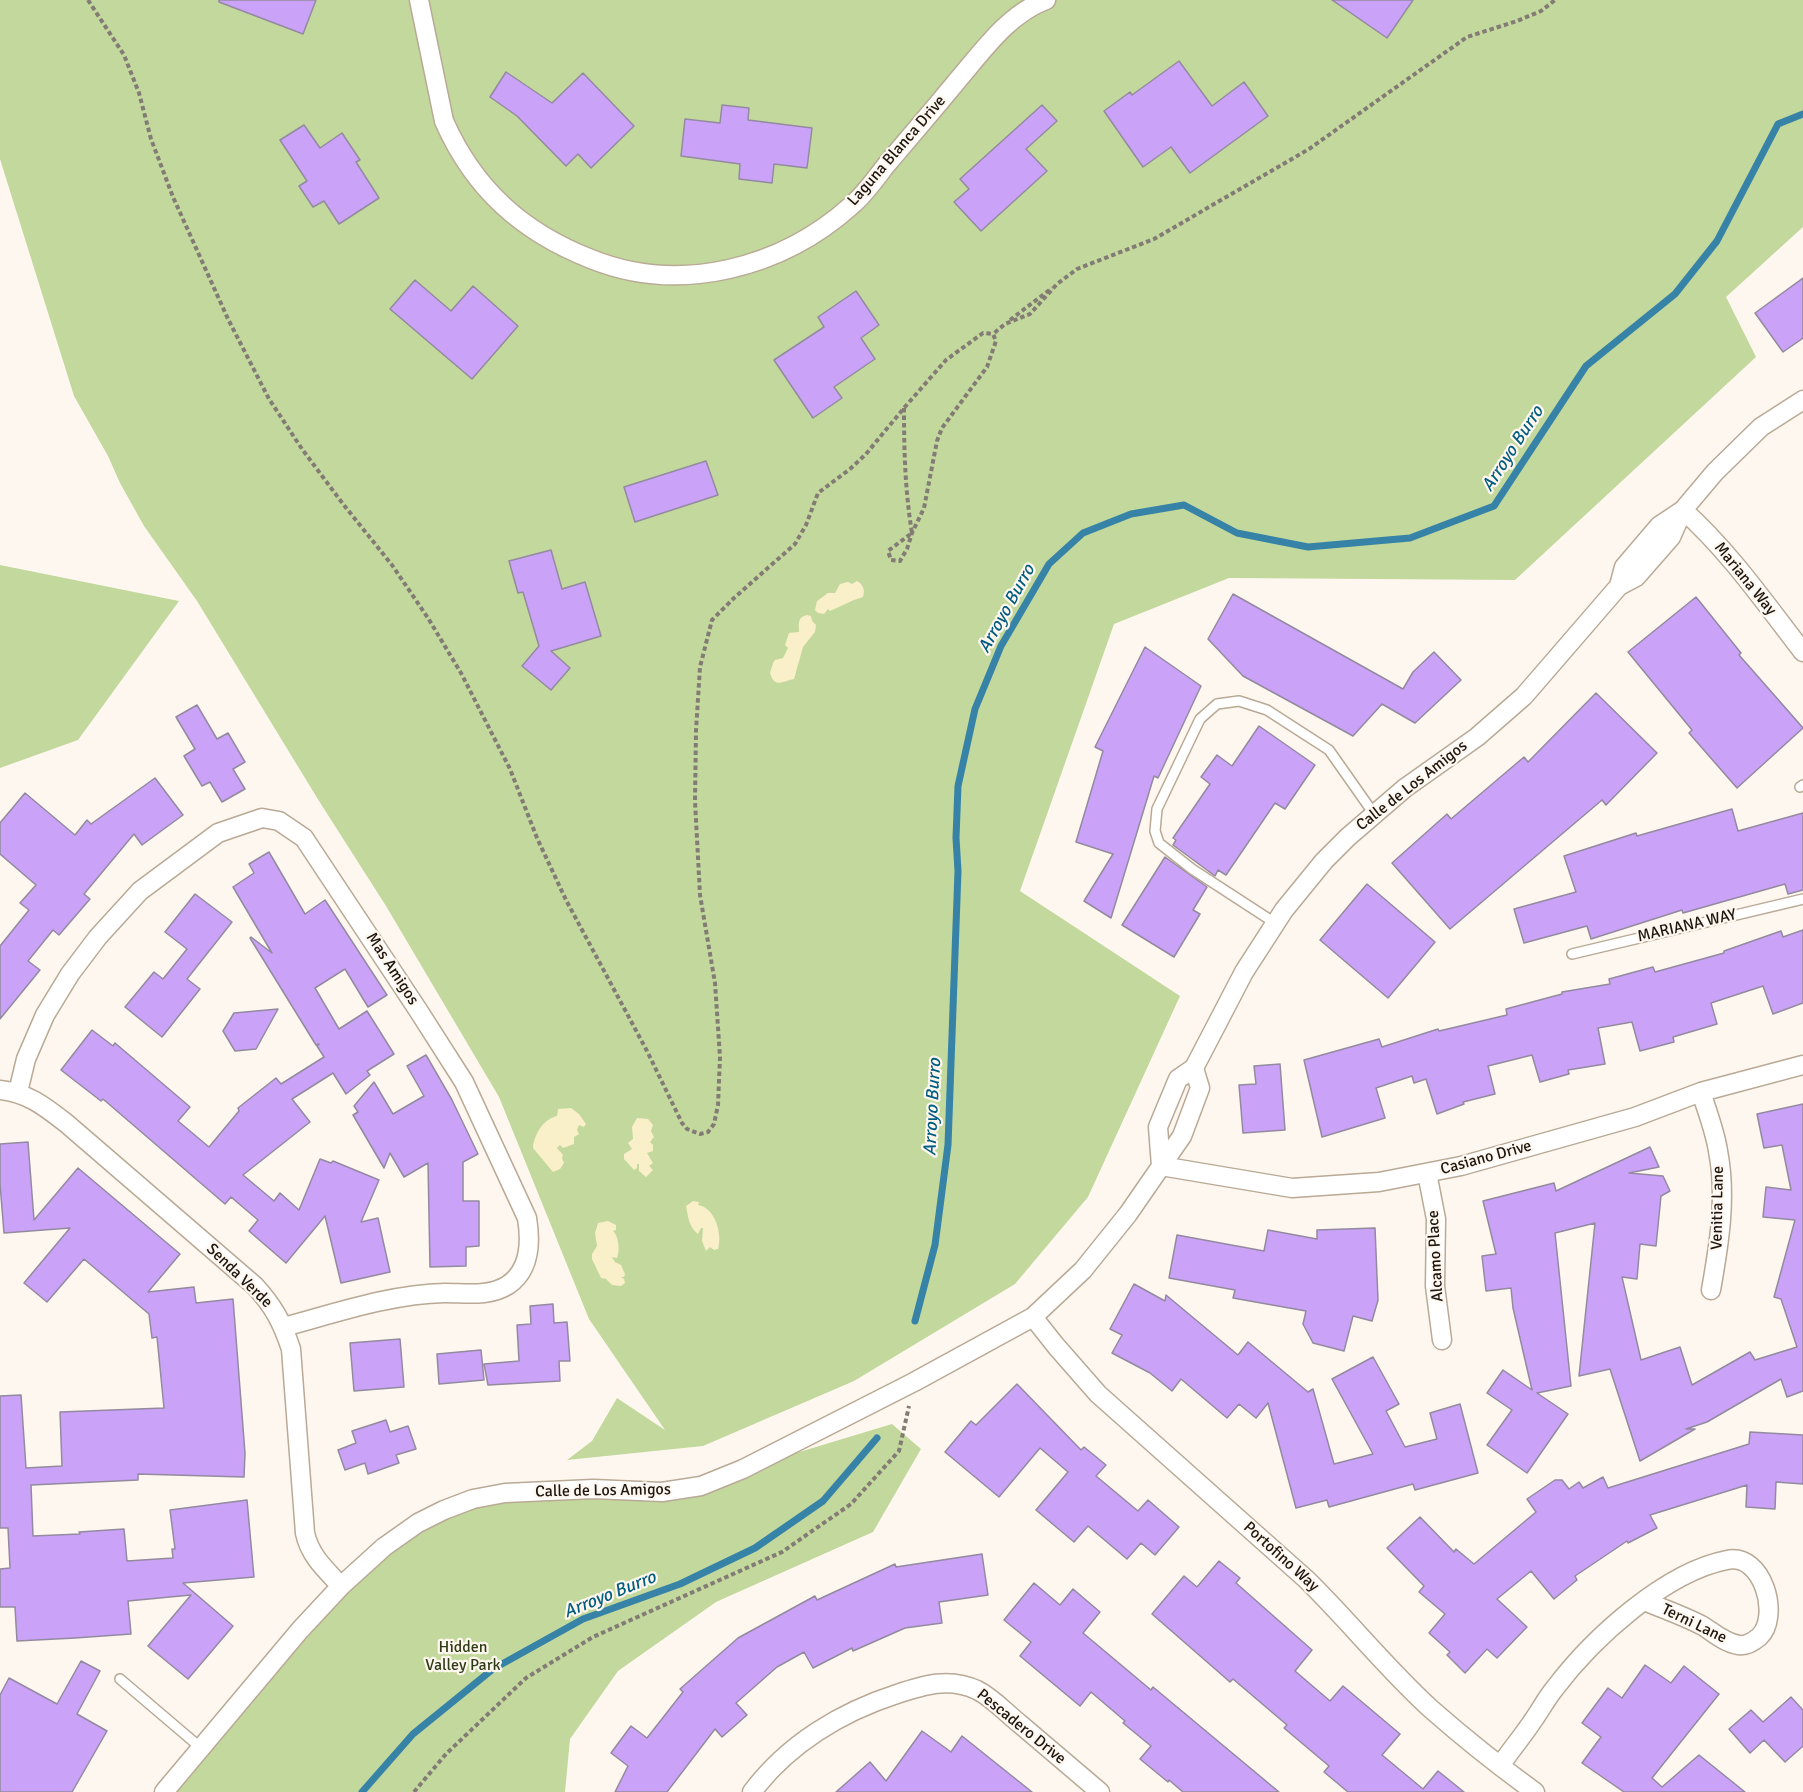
<!DOCTYPE html>
<style>
body{margin:0}
canvas{display:block;background:#fef7ef}
</style>
<canvas width="1803" height="1792"></canvas>
<script>
const context = document.querySelector('canvas').getContext('2d');
context.lineJoin = 'round';
function fill(path, color) { context.fillStyle = color; context.fill(path, 'evenodd'); }
function strokePath(path, color, width, dash) { context.strokeStyle = color; context.lineWidth = width; context.lineCap = dash ? 'butt' : 'round'; context.setLineDash(dash || []); context.stroke(path); }
function label(font, color, halo, rows, align = 'center') {
  context.font = font + ' Signika,sans-serif'; context.lineWidth = 4.5; context.setLineDash([]); context.textBaseline = 'middle'; context.strokeStyle = halo; context.fillStyle = color; for (const [text, x, y, turn = 0] of rows) {
    context.save(); context.translate(x, y); context.rotate((+turn || 0) * Math.PI / 180); context.textAlign = isNaN(turn) ? turn : align; if (halo) context.strokeText(text, 0, 0); context.fillText(text, 0, 0); context.restore();
  }
}
fill(new Path2D(`
 M 0,0 L 1803,0 L 1803,227 L 1726,297 L 1756,357 L 1515,580 L 1229,578 L 1114,624 L 1020,891 L 1180,996 L 1088,1197 L 1015,1284 L 854,1381 L 703,1446 L 567,1460 L 592,1441 L 617,1398 L 665,1430 L 589,1319 L 499,1097 L 386,906 L 319,801 L 197,601 L 144,526 L 120,483 L 108,456 L 74,396 L 0,159 Z
 M 0,565 L 179,601 L 78,740 L 0,768 Z
 M 892,1424 L 921,1449 L 873,1532 L 716,1602 L 618,1671 L 570,1739 L 565,1792 L 164,1792 L 384,1547 L 473,1499 L 662,1491 L 743,1469 Z`), '#c3d89d');
fill(new Path2D(`
 M 857,581 C 864,585 865,591 863,597 L 854,600 L 830,611 L 828,609 L 824,614 L 818,613 L 815,610 L 817,601 L 828,593 L 835,593 L 840,584 L 848,582 L 852,584 Z
 M 807,615 L 811,616 L 812,621 L 816,625 L 815,632 L 803,647 L 794,679 C 783,681 775,689 770,673 L 773,663 L 775,660 L 783,658 L 788,648 L 785,645 L 789,633 L 799,632 C 799,624 797,617 807,615 Z
 M 571,1108 L 579,1114 L 586,1124 L 584,1127 L 579,1125 L 577,1130 L 579,1134 L 574,1137 L 574,1144 L 563,1148 L 560,1145 L 557,1148 L 563,1155 L 562,1158 L 564,1163 L 560,1169 L 553,1172 L 533,1148 C 534,1135 543,1119 557,1116 L 558,1109 Z
 M 637,1118 L 648,1119 L 653,1125 L 651,1131 L 654,1137 L 650,1142 L 653,1145 L 653,1151 L 647,1153 L 653,1163 L 649,1166 L 653,1170 L 646,1177 L 639,1171 L 639,1164 L 637,1164 L 637,1168 L 634,1170 L 624,1159 L 624,1154 L 632,1149 L 628,1143 L 633,1139 L 632,1127 Z
 M 693,1201 L 699,1202 L 698,1205 C 714,1207 723,1233 718,1249 L 714,1250 L 710,1247 L 706,1251 L 702,1241 L 703,1228 L 701,1228 L 698,1234 C 689,1227 688,1217 686,1206 Z
 M 608,1221 L 616,1225 L 616,1230 L 613,1231 C 619,1236 620,1252 617,1258 L 612,1257 L 615,1262 L 621,1265 L 625,1274 L 624,1277 L 621,1277 L 624,1279 L 625,1283 L 621,1286 L 612,1285 L 606,1279 L 601,1278 L 592,1259 L 592,1254 L 597,1246 L 595,1233 L 598,1223 Z`), '#f9efc9');
strokePath(new Path2D(`
 M 915,1321 L 935,1245 L 948,1145 L 958,871 L 956,838 L 958,786 L 975,709 L 1001,646 L 1049,564 L 1083,533 L 1131,514 L 1184,505 L 1237,533 L 1308,547 L 1410,538 L 1494,506 L 1586,366 L 1675,294 L 1717,241 L 1778,124 L 1803,114
 M 362,1792 L 413,1734 L 493,1669 L 583,1619 L 680,1584 L 755,1548 L 823,1501 L 877,1438`), '#3783a7', 7);
const building = new Path2D(`
 M 219,0 L 316,0 L 303,34 L 219,2 Z
 M 1332,0 L 1413,0 L 1387,38 Z
 M 1179,61 L 1212,106 L 1244,82 L 1268,116 L 1190,173 L 1171,147 L 1143,167 L 1104,111 L 1130,92 L 1132,95 Z
 M 506,72 L 552,103 L 583,73 L 634,126 L 591,168 L 578,154 L 566,166 L 517,116 L 490,97 Z
 M 722,105 L 749,108 L 748,120 L 812,128 L 807,168 L 774,164 L 772,183 L 739,179 L 740,164 L 681,156 L 685,119 L 720,123 Z
 M 1042,105 L 1057,121 L 1026,149 L 1047,171 L 981,231 L 954,202 L 969,189 L 960,179 Z
 M 304,125 L 320,148 L 342,133 L 360,160 L 356,162 L 379,198 L 339,224 L 324,201 L 313,207 L 299,186 L 307,181 L 280,140 Z
 M 1803,278 L 1803,338 L 1783,352 L 1755,313 Z
 M 415,280 L 451,311 L 473,286 L 518,326 L 472,379 L 390,309 Z
 M 856,291 L 879,325 L 861,338 L 875,359 L 834,387 L 842,398 L 813,418 L 774,360 L 824,327 L 818,317 Z
 M 706,461 L 718,495 L 635,522 L 624,487 Z
 M 551,550 L 562,589 L 585,582 L 601,636 L 551,651 L 570,668 L 551,690 L 522,666 L 539,646 L 523,592 L 518,593 L 509,561 Z
 M 1233,594 L 1403,689 L 1413,672 L 1434,652 L 1461,680 L 1415,723 L 1382,704 L 1353,736 L 1243,676 L 1208,639 Z
 M 1696,597 L 1741,653 L 1739,655 L 1803,728 L 1737,788 L 1689,733 L 1692,730 L 1628,652 Z
 M 1145,647 L 1201,686 L 1158,778 L 1154,776 L 1111,918 L 1084,901 L 1113,854 L 1076,842 L 1103,751 L 1095,747 Z
 M 1596,693 L 1657,753 L 1606,805 L 1602,800 L 1450,929 L 1392,863 L 1447,814 L 1451,819 L 1524,757 L 1528,762 Z
 M 197,705 L 217,739 L 228,733 L 245,762 L 233,769 L 245,789 L 222,802 L 210,782 L 202,786 L 184,756 L 195,749 L 176,717 Z
 M 1259,726 L 1315,765 L 1285,809 L 1275,803 L 1226,875 L 1218,870 L 1215,876 L 1173,845 L 1176,840 L 1173,838 L 1210,784 L 1201,777 L 1217,755 L 1232,766 Z
 M 155,778 L 183,815 L 142,845 L 134,834 L 84,894 L 90,899 L 59,935 L 53,930 L 28,961 L 40,970 L 0,1019 L 0,946 L 29,910 L 20,903 L 36,885 L 0,854 L 0,823 L 25,793 L 75,835 L 87,820 L 91,824 Z
 M 1732,809 L 1738,831 L 1803,813 L 1803,890 L 1788,894 L 1785,884 L 1683,913 L 1682,910 L 1591,939 L 1587,926 L 1524,943 L 1514,909 L 1576,892 L 1564,856 L 1636,833 L 1637,836 Z
 M 269,852 L 305,914 L 325,900 L 387,995 L 368,1007 L 345,969 L 315,988 L 339,1029 L 367,1011 L 394,1054 L 367,1071 L 370,1075 L 346,1094 L 333,1073 L 292,1099 L 310,1122 L 243,1175 L 274,1201 L 280,1193 L 299,1210 L 320,1159 L 331,1163 L 333,1161 L 379,1180 L 361,1222 L 378,1218 L 390,1272 L 341,1283 L 325,1216 L 286,1263 L 249,1231 L 258,1220 L 231,1197 L 225,1204 L 103,1099 L 101,1101 L 61,1070 L 92,1030 L 113,1046 L 115,1043 L 190,1107 L 178,1121 L 209,1147 L 239,1111 L 238,1108 L 276,1078 L 281,1084 L 324,1057 L 317,1046 L 319,1044 L 316,1045 L 250,938 L 251,937 L 272,953 L 233,887 L 254,873 L 249,864 Z
 M 1165,857 L 1207,887 L 1193,910 L 1200,914 L 1174,957 L 1122,925 Z
 M 1367,884 L 1435,942 L 1388,998 L 1320,940 Z
 M 195,894 L 232,922 L 187,979 L 200,989 L 162,1037 L 125,1007 L 154,972 L 163,979 L 187,949 L 165,932 Z
 M 1803,930 L 1803,1003 L 1773,1014 L 1763,986 L 1711,1003 L 1717,1024 L 1673,1037 L 1674,1042 L 1640,1051 L 1632,1022 L 1598,1028 L 1605,1064 L 1568,1070 L 1569,1074 L 1540,1082 L 1532,1055 L 1488,1066 L 1495,1094 L 1463,1102 L 1464,1104 L 1437,1114 L 1426,1079 L 1414,1083 L 1412,1076 L 1376,1088 L 1385,1118 L 1322,1137 L 1304,1060 L 1379,1039 L 1382,1047 L 1438,1029 L 1439,1031 L 1507,1015 L 1506,1009 L 1562,994 L 1562,992 L 1610,984 L 1609,979 L 1653,967 L 1655,972 L 1724,953 L 1724,951 L 1781,931 L 1783,937 Z
 M 278,1009 L 256,1049 L 235,1051 L 223,1031 L 234,1013 Z
 M 426,1055 L 452,1100 L 478,1154 L 463,1162 L 463,1201 L 479,1201 L 479,1246 L 466,1247 L 466,1266 L 430,1267 L 428,1163 L 404,1177 L 390,1153 L 384,1168 L 353,1115 L 358,1112 L 354,1106 L 374,1082 L 393,1114 L 424,1096 L 407,1066 Z
 M 1280,1064 L 1285,1130 L 1243,1133 L 1239,1085 L 1256,1084 L 1254,1066 Z
 M 1803,1104 L 1803,1391 L 1787,1397 L 1781,1379 L 1707,1422 L 1686,1429 L 1695,1429 L 1640,1461 L 1610,1369 L 1579,1376 L 1595,1223 L 1555,1233 L 1571,1386 L 1537,1393 L 1568,1414 L 1527,1473 L 1487,1445 L 1512,1410 L 1487,1393 L 1503,1370 L 1532,1390 L 1513,1308 L 1511,1288 L 1486,1291 L 1482,1256 L 1496,1254 L 1483,1201 L 1554,1183 L 1556,1191 L 1650,1147 L 1659,1167 L 1629,1173 L 1663,1176 L 1670,1191 L 1661,1196 L 1656,1246 L 1640,1244 L 1637,1279 L 1622,1277 L 1641,1360 L 1680,1347 L 1692,1385 L 1750,1352 L 1755,1360 L 1797,1347 L 1781,1299 L 1774,1297 L 1795,1220 L 1763,1217 L 1766,1187 L 1791,1190 L 1782,1145 L 1764,1148 L 1757,1114 Z
 M 28,1142 L 34,1220 L 78,1168 L 180,1254 L 148,1292 L 194,1287 L 196,1303 L 233,1299 L 245,1453 L 244,1477 L 138,1474 L 138,1480 L 31,1485 L 33,1536 L 80,1534 L 79,1532 L 124,1529 L 127,1561 L 173,1558 L 172,1549 L 175,1549 L 170,1510 L 247,1500 L 254,1577 L 183,1583 L 233,1626 L 188,1679 L 148,1646 L 191,1595 L 128,1601 L 131,1634 L 75,1638 L 17,1641 L 15,1607 L 0,1607 L 0,1569 L 10,1568 L 8,1528 L 0,1528 L 0,1396 L 21,1395 L 26,1468 L 62,1466 L 60,1412 L 164,1408 L 157,1337 L 152,1338 L 149,1314 L 84,1259 L 47,1302 L 24,1283 L 70,1228 L 4,1233 L 0,1184 L 0,1144 Z
 M 1375,1228 L 1378,1300 L 1372,1321 L 1353,1316 L 1344,1351 L 1313,1343 L 1303,1324 L 1306,1311 L 1233,1298 L 1235,1290 L 1169,1278 L 1177,1235 L 1264,1251 L 1268,1230 L 1317,1239 L 1317,1230 Z
 M 1134,1284 L 1165,1301 L 1166,1295 L 1238,1355 L 1248,1342 L 1308,1392 L 1313,1389 L 1334,1464 L 1373,1454 L 1332,1379 L 1373,1357 L 1399,1404 L 1386,1411 L 1405,1447 L 1437,1439 L 1430,1413 L 1460,1404 L 1478,1473 L 1415,1490 L 1413,1484 L 1329,1507 L 1327,1500 L 1296,1508 L 1268,1403 L 1256,1418 L 1239,1404 L 1227,1418 L 1181,1379 L 1172,1391 L 1150,1373 L 1112,1353 L 1122,1335 L 1110,1329 Z
 M 553,1304 L 554,1323 L 567,1322 L 570,1361 L 559,1361 L 560,1381 L 488,1385 L 484,1364 L 519,1361 L 517,1325 L 531,1324 L 530,1306 Z
 M 400,1339 L 404,1387 L 354,1391 L 350,1343 Z
 M 481,1350 L 484,1380 L 439,1384 L 437,1354 Z
 M 1017,1384 L 1081,1450 L 1084,1447 L 1106,1465 L 1096,1476 L 1138,1511 L 1148,1500 L 1179,1527 L 1155,1555 L 1141,1543 L 1127,1559 L 1088,1526 L 1074,1542 L 1036,1510 L 1068,1472 L 1040,1448 L 999,1497 L 945,1452 L 971,1421 L 976,1425 Z
 M 386,1420 L 390,1432 L 408,1426 L 416,1449 L 396,1455 L 399,1463 L 368,1474 L 365,1463 L 345,1470 L 338,1450 L 356,1443 L 352,1431 Z
 M 1750,1432 L 1803,1435 L 1803,1484 L 1776,1482 L 1775,1509 L 1746,1507 L 1747,1485 L 1650,1515 L 1657,1528 L 1628,1543 L 1627,1541 L 1575,1576 L 1577,1580 L 1554,1599 L 1531,1571 L 1497,1599 L 1527,1627 L 1497,1658 L 1487,1649 L 1465,1673 L 1447,1655 L 1450,1652 L 1429,1633 L 1445,1614 L 1419,1592 L 1424,1586 L 1387,1548 L 1420,1517 L 1454,1552 L 1456,1549 L 1474,1564 L 1536,1512 L 1527,1499 L 1555,1480 L 1562,1480 L 1569,1489 L 1579,1482 L 1583,1488 L 1603,1477 L 1608,1488 L 1749,1444 Z
 M 982,1554 L 988,1595 L 939,1602 L 942,1623 L 905,1628 L 853,1651 L 852,1648 L 813,1668 L 804,1652 L 777,1667 L 736,1703 L 747,1715 L 722,1737 L 715,1729 L 667,1792 L 615,1792 L 628,1766 L 611,1753 L 631,1726 L 647,1738 L 683,1692 L 680,1689 L 738,1638 L 815,1596 L 817,1600 L 895,1564 L 896,1567 Z
 M 1219,1561 L 1240,1578 L 1236,1583 L 1312,1650 L 1295,1671 L 1330,1701 L 1343,1686 L 1400,1734 L 1382,1755 L 1423,1789 L 1438,1771 L 1464,1792 L 1348,1792 L 1324,1772 L 1329,1766 L 1284,1728 L 1287,1725 L 1233,1679 L 1230,1682 L 1152,1614 L 1184,1576 L 1197,1587 Z
 M 1034,1583 L 1060,1605 L 1073,1589 L 1100,1612 L 1083,1633 L 1151,1690 L 1153,1687 L 1279,1792 L 1183,1792 L 1169,1780 L 1168,1782 L 1140,1759 L 1151,1746 L 1123,1723 L 1125,1721 L 1091,1692 L 1080,1706 L 1020,1656 L 1031,1642 L 1004,1620 Z
 M 81,1661 L 100,1671 L 77,1714 L 107,1731 L 72,1792 L 0,1792 L 0,1695 L 9,1678 L 57,1704 Z
 M 1645,1665 L 1671,1683 L 1684,1666 L 1719,1694 L 1652,1778 L 1662,1787 L 1699,1755 L 1745,1792 L 1624,1792 L 1582,1763 L 1601,1737 L 1582,1723 L 1608,1688 L 1622,1698 Z
 M 1791,1697 L 1803,1710 L 1803,1746 L 1785,1762 L 1764,1740 L 1750,1753 L 1729,1729 L 1751,1710 L 1763,1722 Z
 M 922,1731 L 951,1752 L 962,1736 L 1032,1792 L 836,1792 L 870,1762 L 886,1781 Z`);
fill(building, '#caa3f9');
strokePath(building, '#938a9f', 1.5);
const service = new Path2D(`
 M 1800,787 L 1803,785
 M 1275,923 L 1192,869 L 1159,843 L 1155,831 L 1157,809 L 1200,719 L 1217,704 L 1239,701 L 1267,710 L 1329,750 L 1374,814
 M 1572,954 L 1803,899
 M 120,1679 L 201,1748`);
const minor = new Path2D(`
 M 419,0 L 444,121 C 474,189 522,232 591,259 C 680,295 782,268 852,205 C 865,194 876,178 887,164 C 910,137 934,109 957,81 C 982,52 1008,14 1046,0
 M 1683,510 C 1729,551 1765,603 1803,652
 M 1619,586 L 1624,567 L 1659,526 L 1683,510
 M 0,1090 C 28,1093 44,1106 66,1123 L 255,1286 C 274,1307 282,1322 291,1349 L 305,1533 C 310,1556 325,1569 341,1586
 M 18,1092 L 26,1059 L 45,1015 L 70,974 L 98,937 L 140,891 L 218,833 L 262,818 L 279,821 L 304,838 L 418,1010 L 464,1082 L 527,1218 C 531,1242 530,1270 508,1285 C 489,1297 467,1293 445,1293 C 391,1294 336,1313 284,1327
 M 1701,1092 C 1707,1111 1715,1131 1718,1151 C 1727,1197 1719,1245 1711,1290
 M 1161,1166 L 1158,1127 L 1178,1079 L 1194,1068 L 1244,972 L 1284,910 L 1324,861 L 1348,837 L 1405,788 L 1477,737 L 1524,696 L 1619,586 L 1636,577 L 1671,537 L 1683,510 L 1715,472 L 1761,427 L 1803,400
 M 1161,1166 L 1292,1188 L 1379,1182 L 1461,1166 L 1635,1117 L 1701,1092 L 1803,1065
 M 1427,1173 L 1436,1219 L 1435,1286 L 1442,1340
 M 1033,1317 L 1056,1346 L 1098,1394 L 1306,1579 C 1349,1621 1386,1668 1431,1709 C 1464,1738 1499,1766 1535,1792
 M 1500,1766 C 1510,1751 1522,1737 1532,1722 C 1540,1711 1546,1699 1555,1688 C 1593,1638 1665,1572 1727,1560 C 1763,1552 1781,1617 1759,1637 C 1753,1642 1746,1646 1739,1645 C 1725,1643 1714,1633 1703,1626 C 1684,1616 1664,1609 1644,1601
 M 164,1792 L 300,1630 L 341,1586 L 384,1547 L 418,1523 L 444,1510 L 473,1499 L 505,1493 L 593,1489 L 662,1492 L 701,1486 L 743,1469 L 914,1382 L 1033,1317 L 1083,1270 L 1128,1214 L 1182,1136 L 1200,1088 L 1194,1068
 M 752,1792 C 788,1744 841,1712 897,1694 C 924,1685 949,1677 977,1690 C 993,1698 1006,1713 1020,1724 C 1047,1747 1073,1769 1100,1792`);
strokePath(service, '#b9a995', 12);
strokePath(minor, '#b9a995', 21);
strokePath(new Path2D(`
 M 88,0 L 124,55 L 139,93 L 151,139 L 173,197 L 228,319 L 269,399 L 302,449 L 343,504 L 392,565 L 428,618 L 461,673 L 510,769 L 537,838 L 566,900 L 647,1051 L 682,1123 L 687,1129 L 700,1134 L 708,1132 L 714,1124 L 718,1105 L 720,1057 L 715,983 L 700,895 L 695,801 L 696,731 L 700,667 L 712,620 L 734,598 L 795,544 L 806,525 L 818,493 L 850,469 L 866,454 L 904,408 L 946,360 L 983,333 L 993,334
 M 1010,320 L 1052,288
 M 904,408 C 904,450 905,491 912,533 L 888,551 L 891,560 L 900,561 L 907,549 L 912,533 L 924,508 L 937,441 L 942,428 L 987,367 L 996,341 L 993,334 L 1005,324 L 1030,314 L 1057,284 L 1077,269 L 1154,239 L 1309,149 L 1467,37 L 1517,21 L 1541,11 L 1555,0
 M 414,1792 L 446,1754 L 526,1678 L 593,1637 L 782,1552 L 851,1504 L 899,1451 L 909,1406`), '#837c75', 4, [4.5, 3]);
strokePath(service, '#fff', 9);
strokePath(minor, '#fff', 18);
label('16px', '#1c160f', '#fef7ef', [
 ["Laguna Blanca Drive",897,151,-49],
 ["Mariana Way",1745,579,51],
 ["Calle de Los Amigos",1412,786,-38],
 ["MARIANA WAY",1687,926,-13],
 ["Mas Amigos",392,969,57],
 ["Casiano Drive",1486,1158,-15],
 ["Venitia Lane",1718,1208,-89],
 ["Alcamo Place",1436,1256,-93],
 ["Senda Verde",239,1276,44],
 ["Calle de Los Amigos",603,1491,-1],
 ["Portofino Way",1281,1557,42],
 ["Terni Lane",1694,1624,26],
 ["Pescadero Drive",1021,1727,39]
]);
label('16px', '#303c15', '#fef7ef', [
 ["Hidden",463,1648],
 ["Valley Park",463,1666]
]);
label('italic 18px', '#005c80', '#fef7ef', [
 ["Arroyo Burro",1513,449,-57],
 ["Arroyo Burro",1007,609,-61],
 ["Arroyo Burro",933,1107,-87],
 ["Arroyo Burro",610,1595,-22]
]);
</script>
